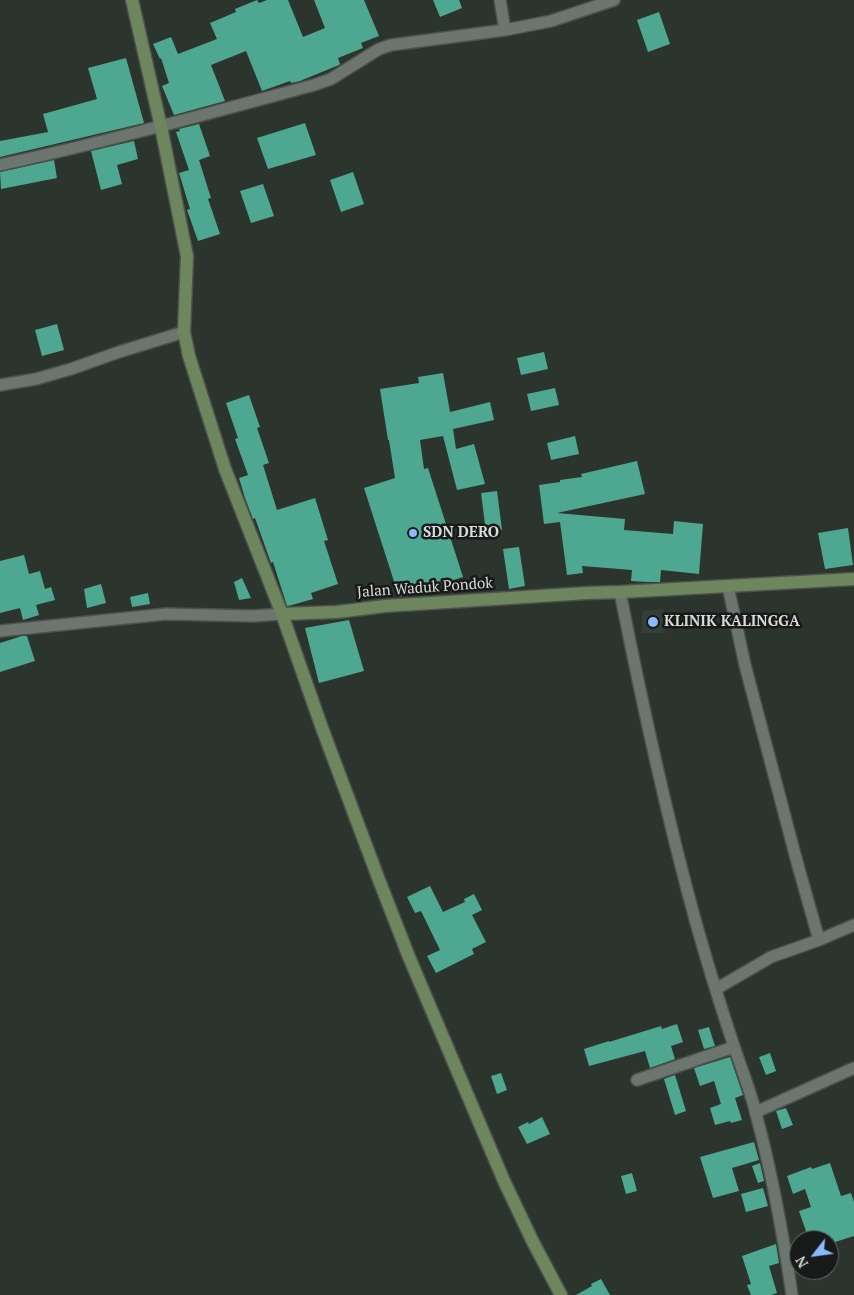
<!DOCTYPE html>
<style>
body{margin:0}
#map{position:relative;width:854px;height:1295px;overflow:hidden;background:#2c342e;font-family:"PT Serif",serif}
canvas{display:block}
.north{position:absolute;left:789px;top:1230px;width:50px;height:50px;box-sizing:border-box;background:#171a18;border:1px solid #646865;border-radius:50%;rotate:240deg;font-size:14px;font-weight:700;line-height:20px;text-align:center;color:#d8dcd9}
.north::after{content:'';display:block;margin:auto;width:18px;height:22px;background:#8bb9fc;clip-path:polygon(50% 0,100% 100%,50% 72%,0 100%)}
</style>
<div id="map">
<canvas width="854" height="1295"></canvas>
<div class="north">N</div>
</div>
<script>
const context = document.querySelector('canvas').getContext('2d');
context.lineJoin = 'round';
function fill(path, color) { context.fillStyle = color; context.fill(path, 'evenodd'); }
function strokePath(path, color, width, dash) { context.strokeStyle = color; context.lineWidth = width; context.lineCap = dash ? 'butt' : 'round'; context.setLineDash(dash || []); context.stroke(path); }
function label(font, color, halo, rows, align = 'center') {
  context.font = font + ' "PT Serif",serif'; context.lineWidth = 5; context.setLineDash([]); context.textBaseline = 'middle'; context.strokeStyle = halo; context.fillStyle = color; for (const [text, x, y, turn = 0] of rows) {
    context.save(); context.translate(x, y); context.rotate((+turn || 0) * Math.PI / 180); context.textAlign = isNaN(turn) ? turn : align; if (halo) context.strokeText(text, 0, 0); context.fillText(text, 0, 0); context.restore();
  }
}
fill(new Path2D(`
 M 664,609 L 665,633 L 642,633 L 642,611 Z`), '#334037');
fill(new Path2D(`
 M 257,0 L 259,3 L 267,0 L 288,0 L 303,37 L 325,28 L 314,0 L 364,0 L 379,36 L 361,43 L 363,48 L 338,58 L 340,64 L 339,65 L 300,81 L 291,83 L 290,81 L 262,91 L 246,51 L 211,65 L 225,101 L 174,115 L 162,86 L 169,83 L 161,58 L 160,59 L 153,44 L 171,37 L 178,54 L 217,39 L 210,23 L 236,12 L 235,9 Z
 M 433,0 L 459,0 L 462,8 L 440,17 Z
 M 659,12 L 670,44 L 648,52 L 637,20 Z
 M 126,58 L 144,123 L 0,157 L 0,141 L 48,132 L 43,114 L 97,99 L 88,68 Z
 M 305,123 L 316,155 L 268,169 L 257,138 Z
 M 199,124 L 210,156 L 199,160 L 211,198 L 208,199 L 220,234 L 198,241 L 187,210 L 190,209 L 179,173 L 189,170 L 176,132 L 180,131 L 179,129 Z
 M 134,141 L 138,159 L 117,165 L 122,184 L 101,190 L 91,151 Z
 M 54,160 L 57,178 L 1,189 L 0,172 Z
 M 353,172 L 364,204 L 341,212 L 330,180 Z
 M 263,184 L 274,216 L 251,223 L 240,191 Z
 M 57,324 L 64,350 L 42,356 L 35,330 Z
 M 544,352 L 548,369 L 521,375 L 517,358 Z
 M 443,373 L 450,412 L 490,402 L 494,420 L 453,429 L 456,449 L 474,444 L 485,484 L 457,490 L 443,436 L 420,440 L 424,469 L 428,468 L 463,577 L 399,597 L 364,488 L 395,478 L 389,440 L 388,440 L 380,389 L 419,383 L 418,377 Z
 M 555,388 L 559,405 L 531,411 L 527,394 Z
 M 249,395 L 260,427 L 257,428 L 269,463 L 263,465 L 277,510 L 315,498 L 328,540 L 324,541 L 338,584 L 311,593 L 313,599 L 292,605 L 287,606 L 273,562 L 271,563 L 255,518 L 253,519 L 245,498 L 239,478 L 248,475 L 235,439 L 238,438 L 226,403 Z
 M 575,436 L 579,454 L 551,460 L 547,443 Z
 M 637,461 L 645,494 L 557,513 L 625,519 L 624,530 L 673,534 L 674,521 L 703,524 L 699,574 L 661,570 L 660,582 L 647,582 L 631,581 L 632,570 L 582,566 L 583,573 L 567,575 L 560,522 L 544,524 L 539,485 L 560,482 L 560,480 L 582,477 L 581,474 Z
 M 497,491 L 502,530 L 486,532 L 481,493 Z
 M 848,528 L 853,565 L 825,569 L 818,533 Z
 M 519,547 L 525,586 L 509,589 L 503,549 Z
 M 24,555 L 29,574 L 40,571 L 45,589 L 51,587 L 55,600 L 36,605 L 39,615 L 23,620 L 20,608 L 0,613 L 0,561 Z
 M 242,578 L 251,598 L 239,600 L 234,582 Z
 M 101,584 L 106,603 L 87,608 L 84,589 Z
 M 148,593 L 150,604 L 132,607 L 130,597 Z
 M 349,620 L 364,671 L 319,683 L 305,628 Z
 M 22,636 L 27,636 L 35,661 L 0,672 L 0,643 Z
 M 430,886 L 443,912 L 465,902 L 464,899 L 474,894 L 482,910 L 472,915 L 486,942 L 472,949 L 474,954 L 436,973 L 427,956 L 440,950 L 421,911 L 415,913 L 407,897 Z
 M 677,1024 L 683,1042 L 671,1046 L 675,1059 L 650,1068 L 645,1051 L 589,1066 L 584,1049 L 609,1041 L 609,1042 L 661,1026 L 662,1029 Z
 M 709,1027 L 715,1046 L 704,1049 L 698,1030 Z
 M 770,1053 L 776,1071 L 766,1075 L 759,1057 Z
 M 730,1057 L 743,1095 L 735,1098 L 742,1120 L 731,1123 L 730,1121 L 715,1125 L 710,1108 L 721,1104 L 714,1081 L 700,1086 L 694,1068 Z
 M 501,1073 L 507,1090 L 497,1094 L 491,1076 Z
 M 675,1075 L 686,1111 L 675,1115 L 664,1079 Z
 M 786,1108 L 793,1125 L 782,1129 L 776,1111 Z
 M 542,1117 L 550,1134 L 527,1144 L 518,1127 L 528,1122 L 529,1124 Z
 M 754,1142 L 759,1160 L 732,1168 L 739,1191 L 713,1198 L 700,1157 Z
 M 760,1163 L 764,1181 L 758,1183 L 752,1166 Z
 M 830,1163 L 841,1196 L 851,1193 L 854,1202 L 854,1236 L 829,1244 L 829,1240 L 809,1240 L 799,1211 L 811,1207 L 805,1189 L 793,1194 L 787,1176 L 811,1167 L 812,1169 Z
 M 632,1173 L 637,1191 L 626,1194 L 621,1176 Z
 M 763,1188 L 768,1206 L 746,1212 L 741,1194 Z
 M 776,1244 L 779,1263 L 769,1266 L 777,1293 L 771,1295 L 751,1295 L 747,1285 L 751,1284 L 742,1256 Z
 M 601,1279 L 610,1295 L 576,1295 L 592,1286 L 591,1284 Z`), '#4ea791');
const street = new Path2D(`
 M 500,0 L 505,30
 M 0,165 C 106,142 210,113 314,85 L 331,79 L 379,49 L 391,45 L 505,30 L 551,21 L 614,0
 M 0,385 L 36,379 L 71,369 L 119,352 L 184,332
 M 728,586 L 745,665 L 797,862 L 819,940
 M 620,592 C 642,703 666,814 696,923 C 708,965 721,1008 735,1049 C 742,1071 751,1092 756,1114 C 772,1173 783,1234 792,1295
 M 0,631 L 166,614 L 253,616 L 282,614
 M 716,989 L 771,957 L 819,940 L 854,925
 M 637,1080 L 734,1047
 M 756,1112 L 854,1068`);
const secondary = new Path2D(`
 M 132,0 L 161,127 L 187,256 L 184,332 L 189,356 L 225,469 L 282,614 L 322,728 L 379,880 L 409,957 L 504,1181 L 532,1240 L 561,1295
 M 282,614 L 337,612 L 385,606 L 587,593 L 620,592 L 854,579`);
strokePath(street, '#4c514d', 14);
strokePath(secondary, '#4c514d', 15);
strokePath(street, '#6d756f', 11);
strokePath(secondary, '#6e865e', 12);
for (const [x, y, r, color] of [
 [413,533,5,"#8bb9fc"],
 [653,622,6,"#8bb9fc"]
]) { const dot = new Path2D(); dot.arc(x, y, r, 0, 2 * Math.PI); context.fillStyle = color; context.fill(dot); strokePath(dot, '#171a18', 2); }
label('bold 15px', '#d8dcd9', '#171a18', [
 ["SDN DERO",423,533],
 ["KLINIK KALINGGA",664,622]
], 'left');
label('15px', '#d8dcd9', '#171a18', [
 ["Jalan Waduk Pondok",425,588,-4]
]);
</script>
